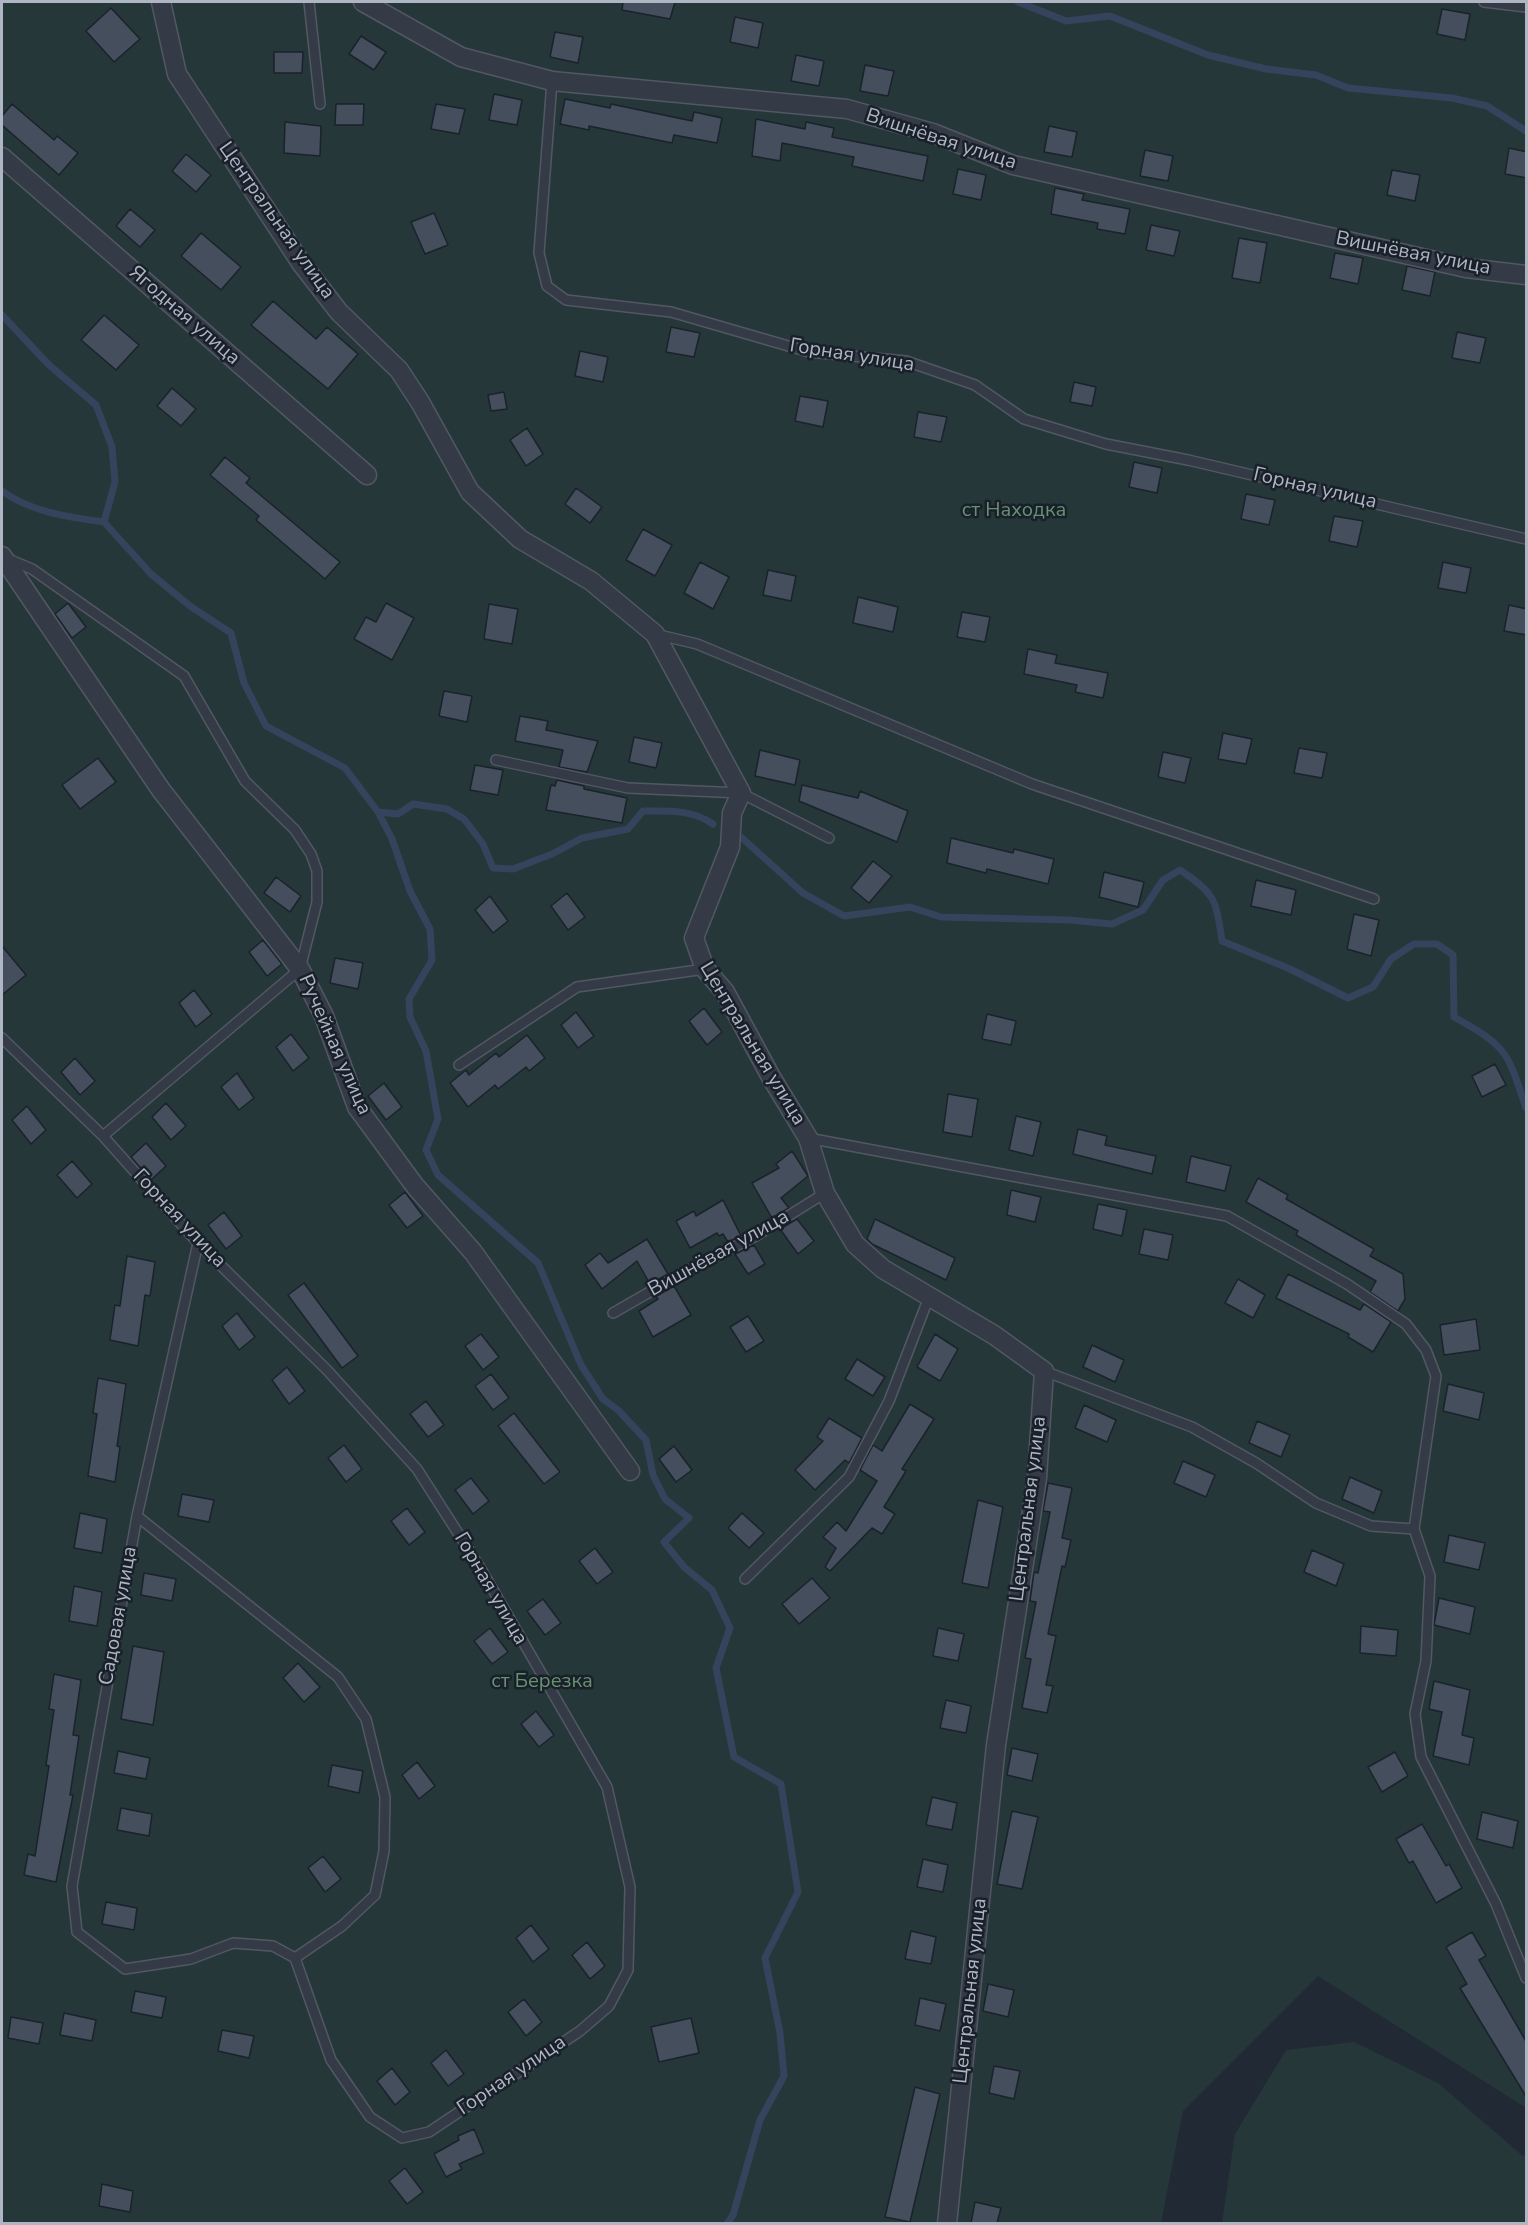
<!DOCTYPE html>
<meta charset="utf-8">
<style>
body{margin:0}
#map{position:relative;width:1528px;height:2225px;overflow:hidden;background:#212935;font-family:"Nunito Sans",sans-serif}
canvas{display:block}
.frame{position:absolute;inset:0;border:3px solid #aeb5c3;pointer-events:none}
</style>
<div id="map">
<canvas width="1528" height="2225"></canvas>
<div class="frame"></div>
</div>
<script>
const context = document.querySelector('canvas').getContext('2d');
context.lineJoin = 'round';
function fill(path, color) { context.fillStyle = color; context.fill(path, 'evenodd'); }
function strokePath(path, color, width, dash) { context.strokeStyle = color; context.lineWidth = width; context.lineCap = dash ? 'butt' : 'round'; context.setLineDash(dash || []); context.stroke(path); }
function label(font, color, halo, rows, align = 'center') {
  context.font = font + ' "Nunito Sans",sans-serif'; context.lineWidth = 5; context.setLineDash([]); context.textBaseline = 'middle'; context.strokeStyle = halo; context.fillStyle = color; for (const [text, x, y, turn = 0] of rows) {
    context.save(); context.translate(x, y); context.rotate((+turn || 0) * Math.PI / 180); context.textAlign = isNaN(turn) ? turn : align; if (halo) context.strokeText(text, 0, 0); context.fillText(text, 0, 0); context.restore();
  }
}
fill(new Path2D(`
 M 2,2 L 1526,2 L 1526,2108 L 1318,1976 L 1183,2111 L 1161,2223 L 2,2224 Z
 M 1354,2042 L 1438,2083 L 1523,2156 L 1526,2154 L 1526,2223 L 1222,2223 L 1235,2134 L 1286,2050 Z`), '#253738');
strokePath(new Path2D(`
 M 1018,2 L 1066,21 L 1110,16 L 1208,55 L 1266,69 L 1316,75 L 1348,88 L 1452,98 L 1487,106 L 1526,131
 M 2,315 L 49,365 L 96,405 L 112,447 L 115,482 L 104,522
 M 2,491 C 30,512 69,517 104,522 L 151,574 L 190,606 L 231,633 L 244,683 L 266,726 L 345,768 L 378,812 L 398,814 L 413,804 L 447,809 L 464,819 L 483,844 L 493,868 L 513,869 L 552,854 L 582,838 L 628,829 L 643,811 C 668,811 691,809 713,824
 M 378,812 L 392,839 L 410,891 L 430,929 L 432,960 L 409,999 L 410,1017 L 426,1051 L 438,1119 L 426,1150 L 438,1175 L 538,1263 L 581,1365 L 603,1399 L 618,1410 L 646,1440 L 653,1475 L 665,1499 L 689,1518 L 664,1542 L 684,1567 L 712,1590 L 730,1628 L 716,1668 L 734,1757 L 781,1784 L 798,1892 L 765,1958 L 780,2033 L 784,2076 L 760,2120 L 733,2215 L 727,2224
 M 742,838 L 803,893 L 844,916 L 910,907 L 941,917 L 1069,920 L 1112,924 L 1143,910 L 1163,880 L 1180,870 C 1216,894 1216,900 1222,941 L 1290,969 L 1348,998 L 1373,987 L 1391,959 L 1414,944 L 1437,944 L 1453,955 L 1454,1017 C 1508,1047 1507,1051 1526,1108`), '#35445c', 7);
const building = new Path2D(`
 M 623,2 L 675,2 L 670,19 L 622,10 Z
 M 111,8 L 140,39 L 114,62 L 86,31 Z
 M 1442,9 L 1470,14 L 1465,40 L 1437,34 Z
 M 735,17 L 763,23 L 758,48 L 730,42 Z
 M 555,32 L 583,37 L 578,63 L 550,57 Z
 M 361,36 L 386,52 L 374,70 L 349,54 Z
 M 274,52 L 303,52 L 302,73 L 274,73 Z
 M 796,55 L 824,61 L 819,86 L 791,81 Z
 M 865,65 L 894,71 L 888,96 L 860,91 Z
 M 494,94 L 522,100 L 517,125 L 489,120 Z
 M 565,99 L 610,108 L 611,104 L 692,121 L 694,112 L 722,118 L 717,143 L 674,135 L 672,143 L 589,126 L 589,130 L 560,124 Z
 M 12,104 L 54,140 L 57,136 L 78,153 L 59,175 L 2,125 L 2,116 Z
 M 336,104 L 364,104 L 363,125 L 335,125 Z
 M 436,104 L 465,109 L 459,134 L 431,129 Z
 M 756,119 L 805,129 L 806,122 L 834,128 L 832,137 L 928,156 L 923,181 L 852,166 L 854,157 L 782,143 L 780,161 L 752,156 Z
 M 285,122 L 321,126 L 320,156 L 284,153 Z
 M 1049,126 L 1077,132 L 1072,157 L 1044,152 Z
 M 1509,148 L 1527,152 L 1527,178 L 1505,174 Z
 M 1145,150 L 1173,156 L 1168,181 L 1140,176 Z
 M 186,154 L 211,175 L 196,192 L 172,171 Z
 M 958,169 L 986,175 L 981,200 L 953,194 Z
 M 1392,170 L 1420,175 L 1415,201 L 1387,195 Z
 M 1055,188 L 1084,194 L 1082,200 L 1130,209 L 1125,234 L 1097,229 L 1098,223 L 1051,214 Z
 M 130,209 L 155,230 L 140,247 L 116,226 Z
 M 434,213 L 448,245 L 425,254 L 411,222 Z
 M 1151,225 L 1180,231 L 1174,256 L 1146,250 Z
 M 201,233 L 241,267 L 221,290 L 181,256 Z
 M 1239,238 L 1267,243 L 1260,283 L 1232,278 Z
 M 1335,253 L 1363,258 L 1358,284 L 1330,278 Z
 M 1407,266 L 1435,272 L 1430,296 L 1402,290 Z
 M 273,301 L 316,339 L 327,327 L 358,354 L 328,389 L 251,325 Z
 M 104,315 L 139,345 L 116,370 L 81,340 Z
 M 671,327 L 700,333 L 694,357 L 666,352 Z
 M 1457,332 L 1486,338 L 1480,363 L 1452,358 Z
 M 580,351 L 608,357 L 603,382 L 575,376 Z
 M 1074,382 L 1096,387 L 1092,406 L 1070,402 Z
 M 172,388 L 196,409 L 181,426 L 157,406 Z
 M 504,392 L 507,409 L 491,411 L 488,395 Z
 M 800,396 L 828,401 L 823,427 L 795,421 Z
 M 918,412 L 947,417 L 941,442 L 914,437 Z
 M 527,428 L 543,454 L 526,466 L 510,440 Z
 M 225,457 L 250,478 L 246,483 L 340,562 L 325,579 L 256,520 L 259,516 L 210,475 Z
 M 1134,462 L 1162,468 L 1157,493 L 1129,487 Z
 M 576,488 L 602,507 L 590,523 L 565,504 Z
 M 1246,494 L 1275,500 L 1269,525 L 1241,519 Z
 M 1334,516 L 1363,521 L 1357,547 L 1329,541 Z
 M 643,529 L 672,545 L 655,576 L 626,560 Z
 M 700,562 L 729,577 L 713,609 L 684,593 Z
 M 1443,562 L 1471,568 L 1466,593 L 1438,588 Z
 M 768,570 L 796,576 L 791,601 L 763,595 Z
 M 858,597 L 898,607 L 893,632 L 853,623 Z
 M 68,603 L 86,627 L 72,638 L 55,614 Z
 M 386,603 L 414,618 L 392,660 L 354,639 L 366,617 L 376,622 Z
 M 489,604 L 518,609 L 512,644 L 484,639 Z
 M 1509,605 L 1527,609 L 1527,635 L 1504,631 Z
 M 962,612 L 990,617 L 985,642 L 957,637 Z
 M 1028,649 L 1057,655 L 1055,663 L 1108,673 L 1103,698 L 1075,692 L 1077,685 L 1024,674 Z
 M 444,691 L 472,696 L 467,722 L 439,716 Z
 M 520,716 L 548,721 L 546,730 L 598,741 L 587,772 L 559,767 L 563,750 L 515,741 Z
 M 1223,733 L 1252,739 L 1246,764 L 1218,759 Z
 M 634,737 L 662,743 L 656,768 L 629,762 Z
 M 1299,748 L 1327,753 L 1322,778 L 1294,773 Z
 M 760,750 L 800,760 L 795,785 L 755,776 Z
 M 1163,752 L 1191,758 L 1185,783 L 1158,777 Z
 M 98,758 L 116,782 L 80,809 L 62,785 Z
 M 475,765 L 503,770 L 498,795 L 470,790 Z
 M 557,780 L 584,786 L 584,789 L 627,798 L 622,823 L 546,810 L 551,785 L 555,786 Z
 M 802,785 L 858,798 L 860,791 L 908,811 L 897,842 L 799,801 Z
 M 951,838 L 1013,853 L 1014,849 L 1054,859 L 1048,884 L 987,869 L 986,873 L 947,863 Z
 M 873,861 L 892,876 L 869,903 L 851,888 Z
 M 1104,872 L 1144,882 L 1138,907 L 1099,897 Z
 M 276,877 L 301,896 L 290,912 L 264,893 Z
 M 1256,880 L 1296,890 L 1291,915 L 1251,906 Z
 M 567,893 L 585,917 L 568,930 L 551,906 Z
 M 490,896 L 508,921 L 493,933 L 475,910 Z
 M 1354,914 L 1379,920 L 1371,956 L 1347,949 Z
 M 263,940 L 282,964 L 267,976 L 249,952 Z
 M 2,946 L 26,975 L 2,995 Z
 M 335,958 L 363,963 L 358,989 L 330,983 Z
 M 194,990 L 212,1014 L 196,1027 L 179,1003 Z
 M 704,1008 L 722,1032 L 707,1045 L 689,1021 Z
 M 576,1012 L 594,1036 L 578,1048 L 561,1025 Z
 M 987,1014 L 1016,1021 L 1011,1045 L 982,1039 Z
 M 291,1034 L 309,1058 L 293,1071 L 276,1047 Z
 M 527,1035 L 545,1058 L 529,1071 L 526,1067 L 498,1089 L 495,1085 L 468,1107 L 450,1083 L 466,1070 L 469,1075 L 496,1053 L 499,1057 Z
 M 75,1058 L 95,1081 L 80,1095 L 61,1072 Z
 M 1495,1064 L 1506,1085 L 1482,1097 L 1472,1076 Z
 M 237,1073 L 254,1098 L 239,1110 L 221,1087 Z
 M 384,1083 L 402,1107 L 386,1120 L 368,1096 Z
 M 948,1094 L 978,1099 L 972,1137 L 943,1132 Z
 M 166,1103 L 186,1126 L 171,1140 L 152,1117 Z
 M 27,1106 L 46,1130 L 31,1144 L 12,1120 Z
 M 1016,1116 L 1041,1122 L 1033,1156 L 1009,1150 Z
 M 1078,1129 L 1107,1136 L 1105,1145 L 1156,1156 L 1152,1174 L 1073,1154 Z
 M 146,1143 L 166,1166 L 151,1180 L 131,1157 Z
 M 792,1151 L 808,1176 L 781,1198 L 789,1208 L 772,1218 L 752,1183 L 779,1168 L 776,1164 Z
 M 1191,1156 L 1231,1166 L 1225,1191 L 1186,1182 Z
 M 72,1161 L 92,1184 L 77,1198 L 57,1175 Z
 M 1258,1178 L 1288,1195 L 1286,1199 L 1374,1249 L 1370,1256 L 1403,1274 L 1405,1299 L 1398,1311 L 1370,1292 L 1376,1281 L 1296,1235 L 1298,1231 L 1246,1202 Z
 M 1011,1190 L 1041,1197 L 1035,1222 L 1007,1215 Z
 M 405,1192 L 423,1216 L 407,1228 L 389,1205 Z
 M 723,1200 L 741,1236 L 728,1242 L 723,1234 L 719,1236 L 717,1233 L 690,1248 L 676,1221 L 694,1211 L 696,1216 Z
 M 1098,1204 L 1127,1210 L 1122,1236 L 1093,1229 Z
 M 224,1212 L 242,1236 L 226,1249 L 208,1225 Z
 M 797,1219 L 814,1241 L 798,1254 L 780,1229 Z
 M 875,1219 L 955,1258 L 946,1280 L 872,1244 L 867,1239 Z
 M 1144,1229 L 1173,1235 L 1168,1260 L 1139,1254 Z
 M 647,1239 L 668,1274 L 650,1284 L 637,1261 L 602,1289 L 585,1265 L 600,1253 L 608,1263 Z
 M 754,1245 L 765,1264 L 748,1274 L 735,1254 Z
 M 127,1256 L 155,1262 L 150,1296 L 145,1295 L 138,1346 L 110,1340 L 115,1305 L 120,1306 Z
 M 1288,1274 L 1360,1310 L 1364,1304 L 1391,1322 L 1373,1352 L 1348,1337 L 1349,1334 L 1276,1298 Z
 M 1238,1279 L 1265,1295 L 1253,1318 L 1225,1303 Z
 M 304,1283 L 358,1356 L 342,1368 L 288,1295 Z
 M 674,1286 L 691,1315 L 653,1337 L 639,1311 L 658,1299 L 656,1296 Z
 M 237,1313 L 255,1337 L 239,1350 L 222,1326 Z
 M 748,1316 L 764,1341 L 746,1352 L 730,1327 Z
 M 1476,1319 L 1480,1350 L 1444,1355 L 1440,1325 Z
 M 481,1334 L 499,1357 L 483,1370 L 465,1346 Z
 M 935,1334 L 958,1349 L 940,1381 L 917,1367 Z
 M 1092,1345 L 1124,1360 L 1115,1382 L 1083,1367 Z
 M 857,1359 L 885,1377 L 873,1396 L 845,1379 Z
 M 287,1367 L 305,1391 L 289,1404 L 272,1380 Z
 M 491,1374 L 509,1398 L 493,1410 L 475,1386 Z
 M 98,1378 L 126,1384 L 117,1446 L 120,1447 L 115,1482 L 88,1476 L 97,1414 L 93,1413 Z
 M 1448,1384 L 1484,1393 L 1479,1420 L 1443,1411 Z
 M 426,1401 L 444,1425 L 428,1437 L 410,1414 Z
 M 910,1404 L 934,1419 L 902,1469 L 906,1471 L 884,1507 L 895,1514 L 882,1534 L 872,1528 L 830,1571 L 825,1567 L 836,1548 L 823,1537 L 837,1522 L 846,1531 L 877,1481 L 860,1470 L 873,1445 L 882,1451 Z
 M 1084,1405 L 1116,1420 L 1107,1442 L 1075,1428 Z
 M 514,1413 L 560,1472 L 544,1484 L 498,1426 Z
 M 829,1418 L 862,1438 L 849,1463 L 845,1460 L 815,1490 L 795,1470 L 823,1441 L 817,1437 Z
 M 1257,1421 L 1290,1435 L 1281,1457 L 1249,1443 Z
 M 344,1445 L 362,1469 L 346,1482 L 328,1458 Z
 M 674,1446 L 692,1470 L 676,1482 L 659,1459 Z
 M 1183,1461 L 1215,1475 L 1206,1497 L 1174,1483 Z
 M 1350,1477 L 1382,1491 L 1374,1513 L 1342,1499 Z
 M 471,1478 L 489,1501 L 473,1514 L 455,1490 Z
 M 1048,1483 L 1072,1488 L 1062,1538 L 1071,1540 L 1065,1567 L 1062,1566 L 1048,1634 L 1056,1636 L 1046,1685 L 1053,1686 L 1047,1713 L 1022,1708 L 1031,1659 L 1025,1658 L 1036,1602 L 1030,1601 L 1034,1572 L 1038,1573 L 1050,1512 L 1043,1511 Z
 M 182,1494 L 214,1500 L 209,1522 L 178,1516 Z
 M 978,1500 L 1003,1507 L 988,1588 L 962,1583 Z
 M 407,1508 L 425,1532 L 409,1545 L 391,1521 Z
 M 80,1513 L 107,1519 L 102,1553 L 74,1548 Z
 M 742,1513 L 764,1533 L 749,1548 L 728,1528 Z
 M 1449,1535 L 1485,1543 L 1479,1570 L 1444,1562 Z
 M 595,1548 L 613,1572 L 597,1584 L 579,1561 Z
 M 1312,1550 L 1344,1564 L 1336,1586 L 1304,1572 Z
 M 144,1573 L 176,1579 L 172,1601 L 141,1595 Z
 M 812,1578 L 830,1598 L 799,1624 L 782,1604 Z
 M 74,1586 L 102,1592 L 97,1626 L 69,1621 Z
 M 1439,1598 L 1475,1607 L 1470,1634 L 1434,1625 Z
 M 543,1599 L 561,1623 L 545,1635 L 527,1611 Z
 M 1361,1626 L 1398,1630 L 1396,1656 L 1360,1653 Z
 M 490,1628 L 508,1652 L 492,1664 L 474,1641 Z
 M 938,1628 L 964,1634 L 958,1661 L 933,1656 Z
 M 133,1646 L 164,1652 L 153,1725 L 121,1719 Z
 M 298,1663 L 320,1687 L 304,1702 L 283,1678 Z
 M 54,1674 L 81,1680 L 73,1735 L 79,1736 L 70,1795 L 73,1795 L 56,1882 L 24,1875 L 28,1854 L 35,1856 L 49,1766 L 46,1765 L 54,1710 L 49,1709 Z
 M 1434,1681 L 1470,1690 L 1462,1735 L 1474,1738 L 1469,1765 L 1433,1756 L 1442,1712 L 1429,1709 Z
 M 946,1700 L 971,1706 L 966,1733 L 940,1728 Z
 M 536,1711 L 554,1735 L 539,1747 L 521,1724 Z
 M 1012,1748 L 1038,1754 L 1032,1781 L 1007,1775 Z
 M 118,1751 L 150,1758 L 146,1779 L 114,1773 Z
 M 1395,1752 L 1408,1776 L 1382,1792 L 1368,1767 Z
 M 417,1762 L 435,1786 L 419,1799 L 402,1775 Z
 M 332,1765 L 363,1771 L 359,1793 L 328,1786 Z
 M 932,1797 L 957,1803 L 952,1830 L 926,1825 Z
 M 121,1808 L 152,1814 L 149,1836 L 117,1830 Z
 M 1012,1811 L 1038,1817 L 1022,1889 L 997,1884 Z
 M 1482,1812 L 1518,1821 L 1513,1848 L 1477,1839 Z
 M 1422,1824 L 1446,1866 L 1449,1864 L 1462,1888 L 1436,1903 L 1413,1861 L 1409,1863 L 1396,1839 Z
 M 323,1856 L 341,1879 L 325,1892 L 308,1868 Z
 M 923,1859 L 948,1865 L 943,1892 L 917,1887 Z
 M 106,1902 L 137,1908 L 134,1930 L 102,1924 Z
 M 531,1925 L 549,1949 L 533,1962 L 516,1938 Z
 M 911,1931 L 936,1937 L 931,1964 L 905,1959 Z
 M 1472,1932 L 1486,1956 L 1479,1960 L 1527,2043 L 1527,2098 L 1460,1988 L 1467,1984 L 1446,1947 Z
 M 587,1942 L 605,1966 L 590,1979 L 572,1955 Z
 M 988,1984 L 1014,1990 L 1008,2017 L 983,2011 Z
 M 135,1991 L 166,1997 L 162,2018 L 131,2012 Z
 M 920,1998 L 946,2004 L 940,2031 L 915,2025 Z
 M 524,1999 L 542,2022 L 526,2036 L 508,2012 Z
 M 64,2013 L 96,2020 L 92,2041 L 60,2035 Z
 M 11,2017 L 43,2023 L 39,2044 L 8,2038 Z
 M 691,2018 L 699,2053 L 659,2062 L 651,2027 Z
 M 222,2030 L 254,2036 L 249,2058 L 218,2051 Z
 M 446,2050 L 464,2074 L 448,2086 L 431,2063 Z
 M 994,2066 L 1020,2071 L 1014,2099 L 989,2093 Z
 M 392,2068 L 410,2092 L 395,2105 L 377,2081 Z
 M 915,2087 L 940,2094 L 910,2222 L 885,2217 Z
 M 474,2129 L 484,2153 L 459,2164 L 462,2169 L 446,2177 L 434,2154 L 459,2140 L 458,2136 Z
 M 405,2168 L 423,2192 L 407,2204 L 389,2181 Z
 M 102,2184 L 133,2191 L 130,2212 L 99,2206 Z
 M 975,2202 L 1001,2208 L 997,2223 L 971,2223 Z`);
fill(building, '#444e5d');
strokePath(building, '#1b222c', 1.5);
const lane = new Path2D(`
 M 309,2 L 320,104
 M 1484,2 L 1526,7
 M 552,81 L 539,253 L 547,286 L 566,300 L 671,312 L 809,352 L 906,361 L 975,385 L 1024,419 L 1106,444 L 1188,460 L 1526,539
 M 8,559 L 32,569 L 184,676 L 245,781 L 295,830 L 311,854 L 317,871 L 317,902 L 300,969 L 103,1136
 M 655,634 L 697,644 L 1032,784 L 1374,899
 M 496,760 L 628,788 L 741,793 L 829,838
 M 2,1038 L 103,1136 L 198,1243 L 327,1370 L 417,1469 L 481,1569 L 607,1787 L 630,1887 L 628,1970 L 609,2006 L 580,2031 L 429,2132 L 402,2138 L 370,2117 L 331,2060 L 295,1958
 M 459,1065 L 577,987 L 705,969
 M 808,1138 L 1227,1216 L 1347,1284 L 1406,1324 L 1426,1350 L 1436,1376 L 1414,1529 L 1430,1576 L 1426,1661 L 1415,1714 L 1421,1757 L 1496,1904 L 1526,1978
 M 613,1313 L 688,1270 L 756,1236 L 825,1193
 M 1044,1371 L 1192,1427 L 1256,1463 L 1316,1503 L 1371,1526 L 1414,1529
 M 137,1516 L 338,1677 L 366,1719 L 385,1797 L 384,1851 L 375,1895 L 342,1926 L 295,1958 L 273,1946 L 233,1943 L 191,1959 L 125,1969 L 77,1932 L 72,1886 L 137,1516 L 198,1243
 M 745,1579 L 849,1477 L 889,1401 L 929,1297`);
const street = new Path2D(`
 M 161,2 L 177,74 L 301,263 L 339,312 L 399,370 L 420,402 L 470,492 L 520,539 L 591,581 L 655,634 L 741,793 L 732,813 L 730,847 L 694,938 L 705,969 L 725,992 L 771,1077 L 808,1138 L 825,1193 L 855,1244 L 883,1269 L 994,1335 L 1044,1371 L 1037,1478 L 996,1745 L 947,2224
 M 363,2 L 461,57 L 552,81 L 847,109 L 933,133 L 1013,165 L 1466,268 L 1526,275
 M 2,157 L 367,475
 M 2,556 L 161,790 L 300,969 L 324,1016 L 357,1107 L 415,1186 L 473,1252 L 630,1471`);
strokePath(lane, '#515864', 12);
strokePath(street, '#515864', 21);
strokePath(lane, '#343b46', 9);
strokePath(street, '#343b46', 18);
label('20px', '#aeb5c3', '#19202a', [
 ["Вишнёвая улица",941,140,18],
 ["Центральная улица",276,221,55],
 ["Вишнёвая улица",1413,254,11],
 ["Ягодная улица",184,316,41],
 ["Горная улица",852,356,9],
 ["Горная улица",1315,489,13],
 ["Центральная улица",752,1044,59],
 ["Ручейная улица",334,1045,66],
 ["Горная улица",179,1219,47],
 ["Вишнёвая улица",719,1254,-29],
 ["Центральная улица",1029,1509,-83],
 ["Горная улица",490,1589,60],
 ["Садовая улица",119,1616,-80],
 ["Центральная улица",971,1991,-84],
 ["Горная улица",512,2076,-34]
]);
label('20px', '#679272', '#19202a', [
 ["ст Находка",1014,511],
 ["ст Березка",542,1682]
]);
</script>
